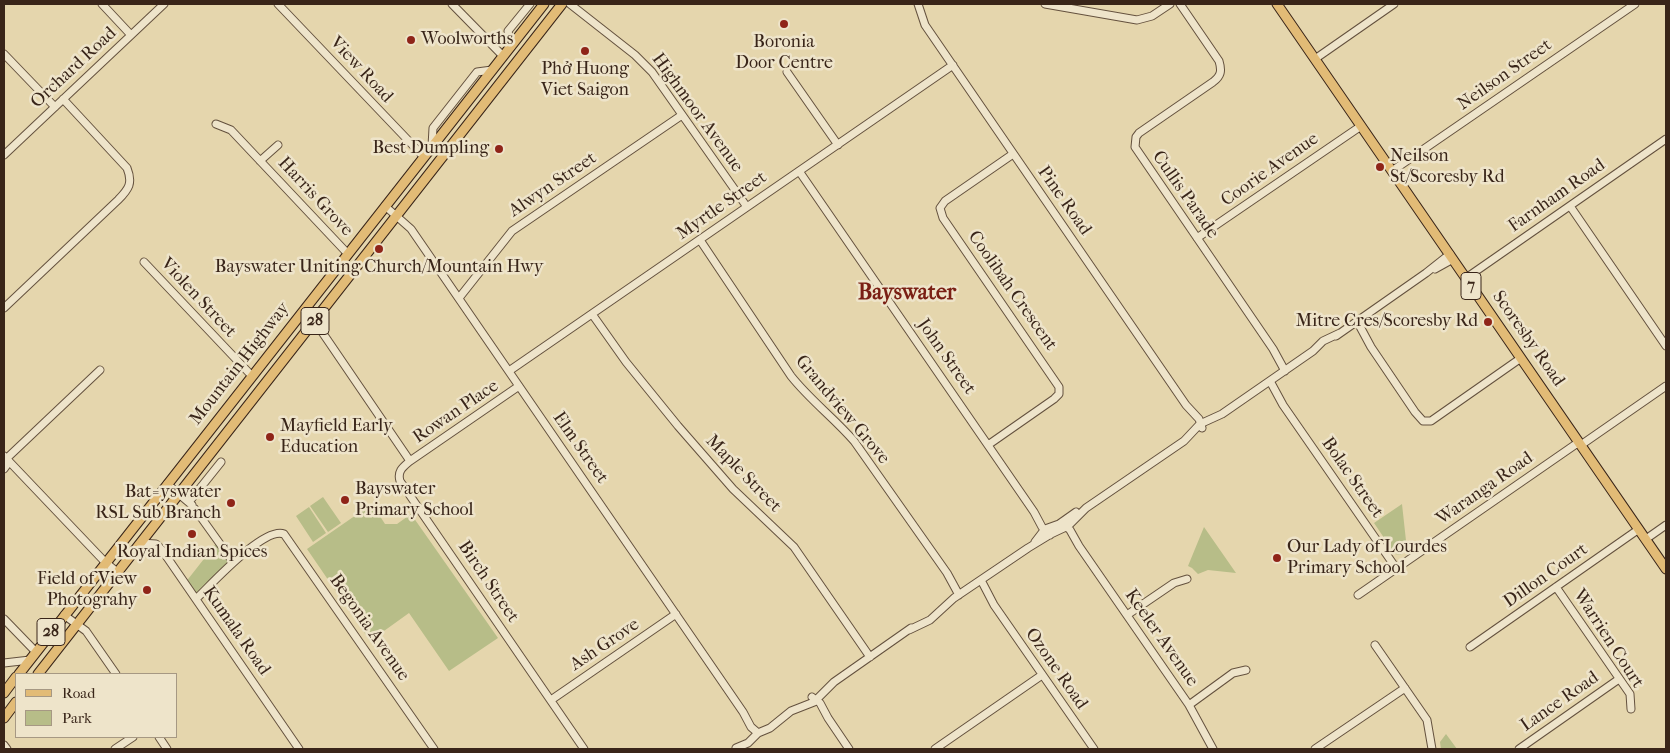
<!DOCTYPE html>
<meta charset="utf-8">
<style>
body{margin:0}
#map{position:relative;width:1670px;height:753px;overflow:hidden;background:#e5d6ad;font-family:"IM FELL French Canon",serif}
canvas{display:block}
.frame{position:absolute;inset:0;border:5px solid #392519;pointer-events:none}
.legend{position:absolute;left:15px;top:673px;width:162px;height:65px;box-sizing:border-box;background:#eee4ca;border:1px solid #a69883;margin:0;padding:6px 9px;list-style:none;font-size:15px;color:#392519}
.legend li{display:flex;align-items:center;gap:10px;height:25px}
.legend b{width:25px;border:1px solid #a69883}
</style>
<div id="map">
<canvas width="1670" height="753"></canvas>
<div class="frame"></div>
<ul class="legend">
<li><b style="height:6px;background:#e2bb76"></b>Road</li>
<li><b style="height:14px;background:#b7bd88"></b>Park</li>
</ul>
</div>
<script>
const context = document.querySelector('canvas').getContext('2d');
context.lineJoin = 'round';
function fill(path, color) { context.fillStyle = color; context.fill(path, 'evenodd'); }
function strokePath(path, color, width, dash) { context.strokeStyle = color; context.lineWidth = width; context.lineCap = dash ? 'butt' : 'round'; context.setLineDash(dash || []); context.stroke(path); }
function label(font, color, halo, rows, align = 'center') {
  context.font = font + ' "IM FELL French Canon",serif'; context.lineWidth = 5; context.setLineDash([]); context.textBaseline = 'middle'; context.strokeStyle = halo; context.fillStyle = color; for (const [text, x, y, turn = 0] of rows) {
    context.save(); context.translate(x, y); context.rotate((+turn || 0) * Math.PI / 180); context.textAlign = isNaN(turn) ? turn : align; if (halo) context.strokeText(text, 0, 0); context.fillText(text, 0, 0); context.restore();
  }
}
fill(new Path2D(`
 M 323,497 L 341,523 L 328,532 L 310,506 Z
 M 372,504 L 385,524 L 397,524 L 411,514 L 498,638 L 449,671 L 409,613 L 370,641 L 307,549 Z
 M 1402,504 L 1407,550 L 1400,555 L 1395,554 L 1374,523 Z
 M 309,507 L 326,533 L 313,542 L 296,516 Z
 M 1204,527 L 1236,573 L 1208,570 L 1198,574 L 1192,568 L 1188,566 Z
 M 218,541 L 233,562 L 196,599 L 185,583 Z
 M 1446,734 L 1457,749 L 1441,749 L 1440,742 Z`), '#b7bd88');
const minor = new Path2D(`
 M 102,4 L 131,35
 M 278,4 L 424,157
 M 452,4 L 503,56
 M 570,4 L 635,55 L 652,72 L 747,207
 M 918,4 L 925,25 L 1186,405 L 1199,419 L 1202,428
 M 1045,4 L 1137,20 L 1152,16 L 1170,4
 M 1180,4 L 1219,61 C 1222,71 1221,76 1213,82 L 1139,133 L 1136,137 L 1135,147 L 1273,349 L 1285,371
 M 511,47 L 508,31 L 530,4
 M 4,54 L 55,107
 M 1315,59 L 1394,4
 M 787,72 L 838,145
 M 216,124 L 231,130 L 348,254
 M 432,146 L 433,128 L 477,72 L 492,70
 M 4,155 L 164,4
 M 260,161 L 278,145
 M 799,171 L 1034,512 L 1042,527 L 1050,535
 M 1392,171 L 1635,4
 M 385,206 L 411,229 L 743,712 L 751,727 L 758,733
 M 1570,206 L 1666,346
 M 1197,238 L 1361,126
 M 700,240 L 791,376 C 810,400 834,418 854,441 L 947,573 L 959,595
 M 144,262 L 252,376
 M 1435,269 L 1453,259
 M 1466,278 L 1666,139
 M 459,298 L 512,231 L 682,115
 M 4,308 L 118,200 C 129,189 133,183 127,168 L 63,99
 M 301,314 L 322,332 L 410,461 C 403,467 397,471 400,481 L 584,749
 M 592,314 L 626,362 L 678,426 L 733,489 L 794,547 L 870,657
 M 1357,321 L 1371,347 L 1415,412 L 1423,421 L 1431,421 L 1521,358
 M 1336,336 L 1426,273 L 1450,254
 M 509,371 L 953,65
 M 1270,381 L 1283,405 L 1396,568
 M 988,445 L 1054,399 L 1059,394 L 1059,387 L 943,218 L 940,208 L 945,201 L 1013,154
 M 1581,445 L 1666,386
 M 4,456 L 105,562 L 117,572
 M 6,459 L 100,370
 M 410,461 L 519,386
 M 4,469 L 9,462
 M 167,484 L 192,505
 M 189,502 L 221,462
 M 195,509 L 233,562
 M 1062,522 L 1070,530 L 1079,546 L 1189,705 L 1213,749
 M 1646,539 L 1666,525
 M 1035,542 L 1045,529 L 1059,524 L 1076,512
 M 141,543 L 156,544 L 162,550 L 299,749
 M 981,580 L 994,605 L 1094,749
 M 1556,587 L 1630,694 L 1631,709
 M 1358,595 L 1579,442
 M 196,599 C 211,585 264,526 284,534 L 434,749
 M 64,615 L 86,631 L 116,674
 M 1127,615 L 1174,583 L 1187,579
 M 4,619 L 36,652
 M 909,630 L 930,620 L 954,598 L 1028,548 L 1051,534 L 1068,526 L 1086,508 L 1184,441 L 1200,424 L 1222,414 L 1313,351 L 1323,341 L 1340,333
 M 1375,645 L 1427,720 L 1432,749
 M 1470,647 L 1639,529
 M 4,663 L 30,660
 M 812,697 L 820,703 L 828,718 L 849,749
 M 551,700 L 676,614
 M 1189,705 L 1233,673 L 1246,670
 M 159,737 L 167,749
 M 4,745 L 7,749
 M 736,748 L 748,743 L 758,733 L 770,728 L 791,711 L 814,702 L 834,682 L 911,628
 M 115,749 L 133,737
 M 935,749 L 1042,675
 M 1315,749 L 1405,688
 M 1519,749 L 1619,679`);
const major = new Path2D(`
 M 1277,4 L 1666,569
 M 19,674 L 544,4
 M 38,674 L 562,4
 M 4,693 L 16,677
 M 4,718 L 16,702`);
strokePath(minor, '#64513e', 9);
strokePath(major, '#392519', 11);
strokePath(minor, '#eee4ca', 7);
strokePath(major, '#e2bb76', 9);
for (const [x, y, r, color] of [
 [784,24,5,"#8f2418"],
 [411,40,5,"#8f2418"],
 [585,51,5,"#8f2418"],
 [499,149,5,"#8f2418"],
 [1380,167,5,"#8f2418"],
 [379,249,5,"#8f2418"],
 [1488,322,5,"#8f2418"],
 [270,437,5,"#8f2418"],
 [345,500,5,"#8f2418"],
 [231,503,5,"#8f2418"],
 [192,534,5,"#8f2418"],
 [1277,558,5,"#8f2418"],
 [147,590,5,"#8f2418"]
]) { const dot = new Path2D(); dot.arc(x, y, r, 0, 2 * Math.PI); context.fillStyle = color; context.fill(dot); strokePath(dot, '#eee4ca', 2); }
for (const [x, y, w] of [
 [1471,286,20],
 [315,321,28],
 [51,632,28]
]) { const box = new Path2D(); box.roundRect(x - w / 2, y - 13.5, w, 27, 4); context.fillStyle = '#eee4ca'; context.fill(box); strokePath(box, '#392519', 1); }
label('bold 16px', '#392519', null, [
 ["7",1471,286],
 ["28",315,321],
 ["28",51,632]
]);
label('18px', '#392519', '#eee4ca', [
 ["Woolworths",421,40],
 ["Boronia",784,43,"center"],
 ["Door Centre",784,64,"center"],
 ["Phở Huong",585,70,"center"],
 ["Viet Saigon",585,91,"center"],
 ["Best Dumpling",489,149,"right"],
 ["Neilson",1390,157],
 ["St/Scoresby Rd",1390,178],
 ["Bayswater Uniting Church/Mountain Hwy",379,268,"center"],
 ["Mitre Cres/Scoresby Rd",1478,322,"right"],
 ["Mayfield Early",280,427],
 ["Education",280,448],
 ["Bayswater",355,490],
 ["Primary School",355,511],
 ["Bat=yswater",221,493,"right"],
 ["RSL Sub Branch",221,514,"right"],
 ["Our Lady of Lourdes",1287,548],
 ["Primary School",1287,569],
 ["Royal Indian Spices",192,553,"center"],
 ["Field of View",137,580,"right"],
 ["Photograhy",137,601,"right"]
], 'left');
label('18px', '#392519', '#eee4ca', [
 ["Orchard Road",74,68,-43],
 ["View Road",361,70,47],
 ["Neilson Street",1505,75,-35],
 ["Highmoor Avenue",697,113,54],
 ["Coorie Avenue",1270,170,-35],
 ["Alwyn Street",553,185,-34],
 ["Cullis Parade",1185,195,55],
 ["Farnham Road",1557,196,-35],
 ["Harris Grove",315,197,47],
 ["Pine Road",1064,201,55],
 ["Myrtle Street",722,206,-35],
 ["Coolibah Crescent",1012,291,55],
 ["Violen Street",198,298,47],
 ["Scoresby Road",1528,339,55],
 ["John Street",946,357,55],
 ["Mountain Highway",240,364,-52],
 ["Grandview Grove",842,410,50],
 ["Rowan Place",456,412,-34],
 ["Elm Street",580,448,55],
 ["Maple Street",743,474,46],
 ["Bolac Street",1352,478,55],
 ["Waranga Road",1485,489,-35],
 ["Dillon Court",1546,576,-35],
 ["Birch Street",488,582,56],
 ["Begonia Avenue",369,628,55],
 ["Kumala Road",236,631,55],
 ["Keeler Avenue",1161,638,55],
 ["Warrien Court",1608,639,57],
 ["Ash Grove",605,645,-34],
 ["Ozone Road",1056,669,55],
 ["Lance Road",1560,702,-35]
]);
label('bold 22px', '#7a1f14', '#eee4ca', [
 ["Bayswater",907,294]
]);
</script>
